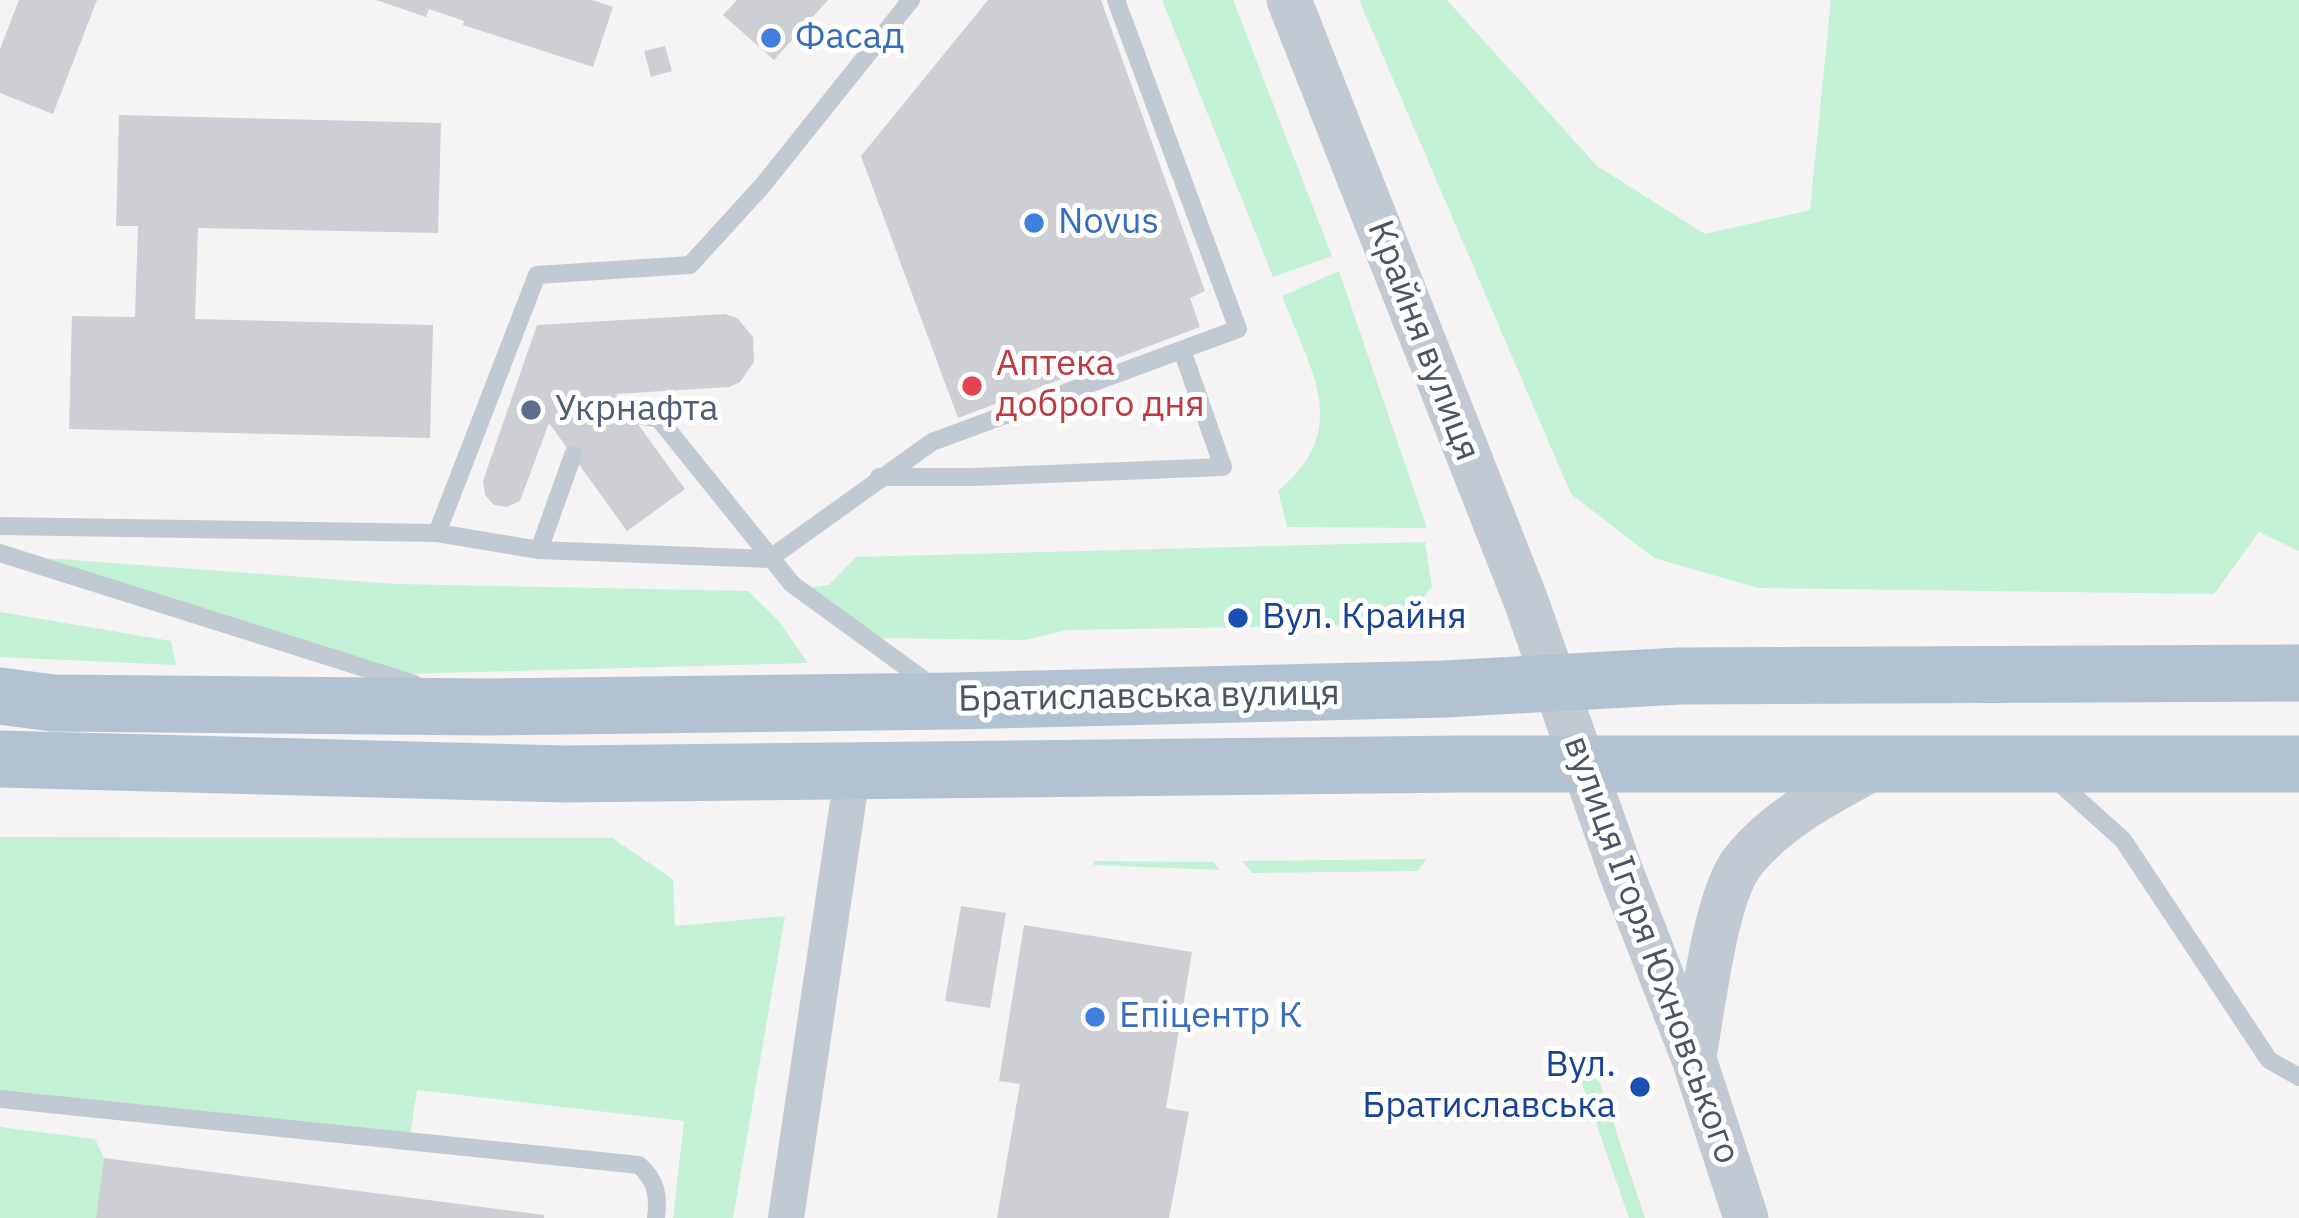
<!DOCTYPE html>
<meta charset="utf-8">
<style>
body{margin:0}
canvas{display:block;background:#f5f3f3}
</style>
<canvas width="2299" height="1218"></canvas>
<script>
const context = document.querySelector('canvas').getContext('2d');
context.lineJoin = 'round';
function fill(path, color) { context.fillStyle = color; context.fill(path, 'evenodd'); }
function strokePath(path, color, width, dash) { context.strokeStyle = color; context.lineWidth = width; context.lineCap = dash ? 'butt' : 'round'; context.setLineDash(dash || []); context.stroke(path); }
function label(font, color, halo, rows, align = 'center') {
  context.font = font + ' "IBM Plex Sans",sans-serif'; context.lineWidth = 10; context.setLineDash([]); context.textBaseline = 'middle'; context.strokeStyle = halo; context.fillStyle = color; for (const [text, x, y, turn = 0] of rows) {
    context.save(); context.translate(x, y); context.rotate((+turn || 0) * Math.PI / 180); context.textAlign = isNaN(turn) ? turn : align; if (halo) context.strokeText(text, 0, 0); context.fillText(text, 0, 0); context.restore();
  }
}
fill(new Path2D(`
 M 1162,0 L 1233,0 L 1332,256 L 1273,277 Z
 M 1359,0 L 1447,0 L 1597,166 L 1705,234 L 1810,210 L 1831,0 L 2299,0 L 2299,551 L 2259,532 L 2214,594 L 1758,588 L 1654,558 L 1571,494 Z
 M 1339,271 L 1427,528 L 1287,527 L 1278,491 C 1353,429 1311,372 1282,296 Z
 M 1425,542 L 1432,587 C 1417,607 1399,617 1376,625 L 1067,630 L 1025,640 L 878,638 L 806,588 L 829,585 L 856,557 Z
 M 46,558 L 396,584 L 748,591 L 778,620 L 808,663 L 402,674 Z
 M 0,612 L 171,641 L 176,665 L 0,657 Z
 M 0,837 L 612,838 L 673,879 L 675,926 L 785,916 L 733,1218 L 673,1218 L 684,1121 L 417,1090 L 410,1137 L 0,1095 Z
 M 1426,859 L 1418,871 L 1252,873 L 1242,861 Z
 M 1094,861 L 1213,862 L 1220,870 L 1094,865 Z
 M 1577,1068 L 1599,1080 L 1645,1218 L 1629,1218 Z
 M 0,1127 L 95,1139 L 104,1158 L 99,1218 L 0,1218 Z`), '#c3f1d5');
fill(new Path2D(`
 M 19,0 L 97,0 L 53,114 L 0,93 L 0,49 Z
 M 376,0 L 592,0 L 613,7 L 593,67 L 463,25 L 464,21 L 429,9 L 426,17 Z
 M 737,0 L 828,0 L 774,60 L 723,15 Z
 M 988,0 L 1101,0 L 1205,291 L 1190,298 L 1200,327 L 958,418 L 861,156 Z
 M 665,46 L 672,71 L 651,77 L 644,51 Z
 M 119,115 L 441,123 L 438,233 L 198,228 L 195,319 L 433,325 L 430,438 L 69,429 L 72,316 L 135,317 L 138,226 L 116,226 Z
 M 725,314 L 737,318 L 753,337 L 754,362 L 740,382 L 729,387 L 616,394 L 685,489 L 627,531 L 549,423 L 520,501 L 507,507 L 494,505 L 485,495 L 483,481 L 537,325 Z
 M 961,906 L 1006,913 L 990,1008 L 945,1001 Z
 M 1024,925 L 1192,952 L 1166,1108 L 1189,1112 L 1169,1218 L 997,1218 L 1020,1084 L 999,1081 Z
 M 104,1158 L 544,1215 L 544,1218 L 96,1218 Z`), '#cdcfd5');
strokePath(new Path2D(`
 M 632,414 L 659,419 L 792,584 L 935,688
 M 879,477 L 973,477 L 1223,467 L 1182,350
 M 0,526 L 437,533 L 539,550 L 573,455
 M 437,533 L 537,275 L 690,265 L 763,185 L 911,0
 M 539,550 L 769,559 L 932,442 L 1238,329 L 1116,0
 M 0,553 L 415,684
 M 2054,778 L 2123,840 L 2269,1060 L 2299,1077
 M 0,1099 L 639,1165 C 656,1180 659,1196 656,1218`), '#c1cad2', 18);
strokePath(new Path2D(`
 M 786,1218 L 853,769`), '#c1cad2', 36);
strokePath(new Path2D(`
 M 1289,0 L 1526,601 L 1621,872 L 1694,1059 L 1746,1218
 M 1694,1056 C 1703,1008 1715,895 1744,860 C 1780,816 1830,792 1879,765`), '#c1cad2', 45);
strokePath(new Path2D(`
 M 0,696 L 53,703 L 488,707 L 954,701 L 1444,689 L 1680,676 L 2299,673
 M 0,759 L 564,774 L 1463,764 L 2299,764`), '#b3c2d1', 57);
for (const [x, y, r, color] of [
 [771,38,12,"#3f7fe0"],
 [1034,223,12,"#3f7fe0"],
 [972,386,12,"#e0444e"],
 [531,410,12,"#5c6f8a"],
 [1238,618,12,"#1a4fb4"],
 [1095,1017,12,"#3f7fe0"],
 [1640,1087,12,"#1a4fb4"]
]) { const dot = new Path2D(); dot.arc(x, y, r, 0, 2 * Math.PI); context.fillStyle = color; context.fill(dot); strokePath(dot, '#fff', 4.5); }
label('36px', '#366cbe', '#fff', [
 ["Фасад",795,38],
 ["Novus",1058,223],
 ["Епіцентр К",1119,1017]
], 'left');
label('36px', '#4a5661', '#fff', [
 ["Крайня вулиця",1423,341,69],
 ["Братиславська вулиця",1149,697,-1],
 ["вулиця Ігоря Юхновського",1651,950,70]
]);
label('36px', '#be3a42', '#fff', [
 ["Аптека",996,365],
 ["доброго дня",996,406]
], 'left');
label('36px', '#4e5e75', '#fff', [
 ["Укрнафта",555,410]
], 'left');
label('36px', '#164399', '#fff', [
 ["Вул. Крайня",1262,618],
 ["Вул.",1616,1066,"right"],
 ["Братиславська",1616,1107,"right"]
], 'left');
</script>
